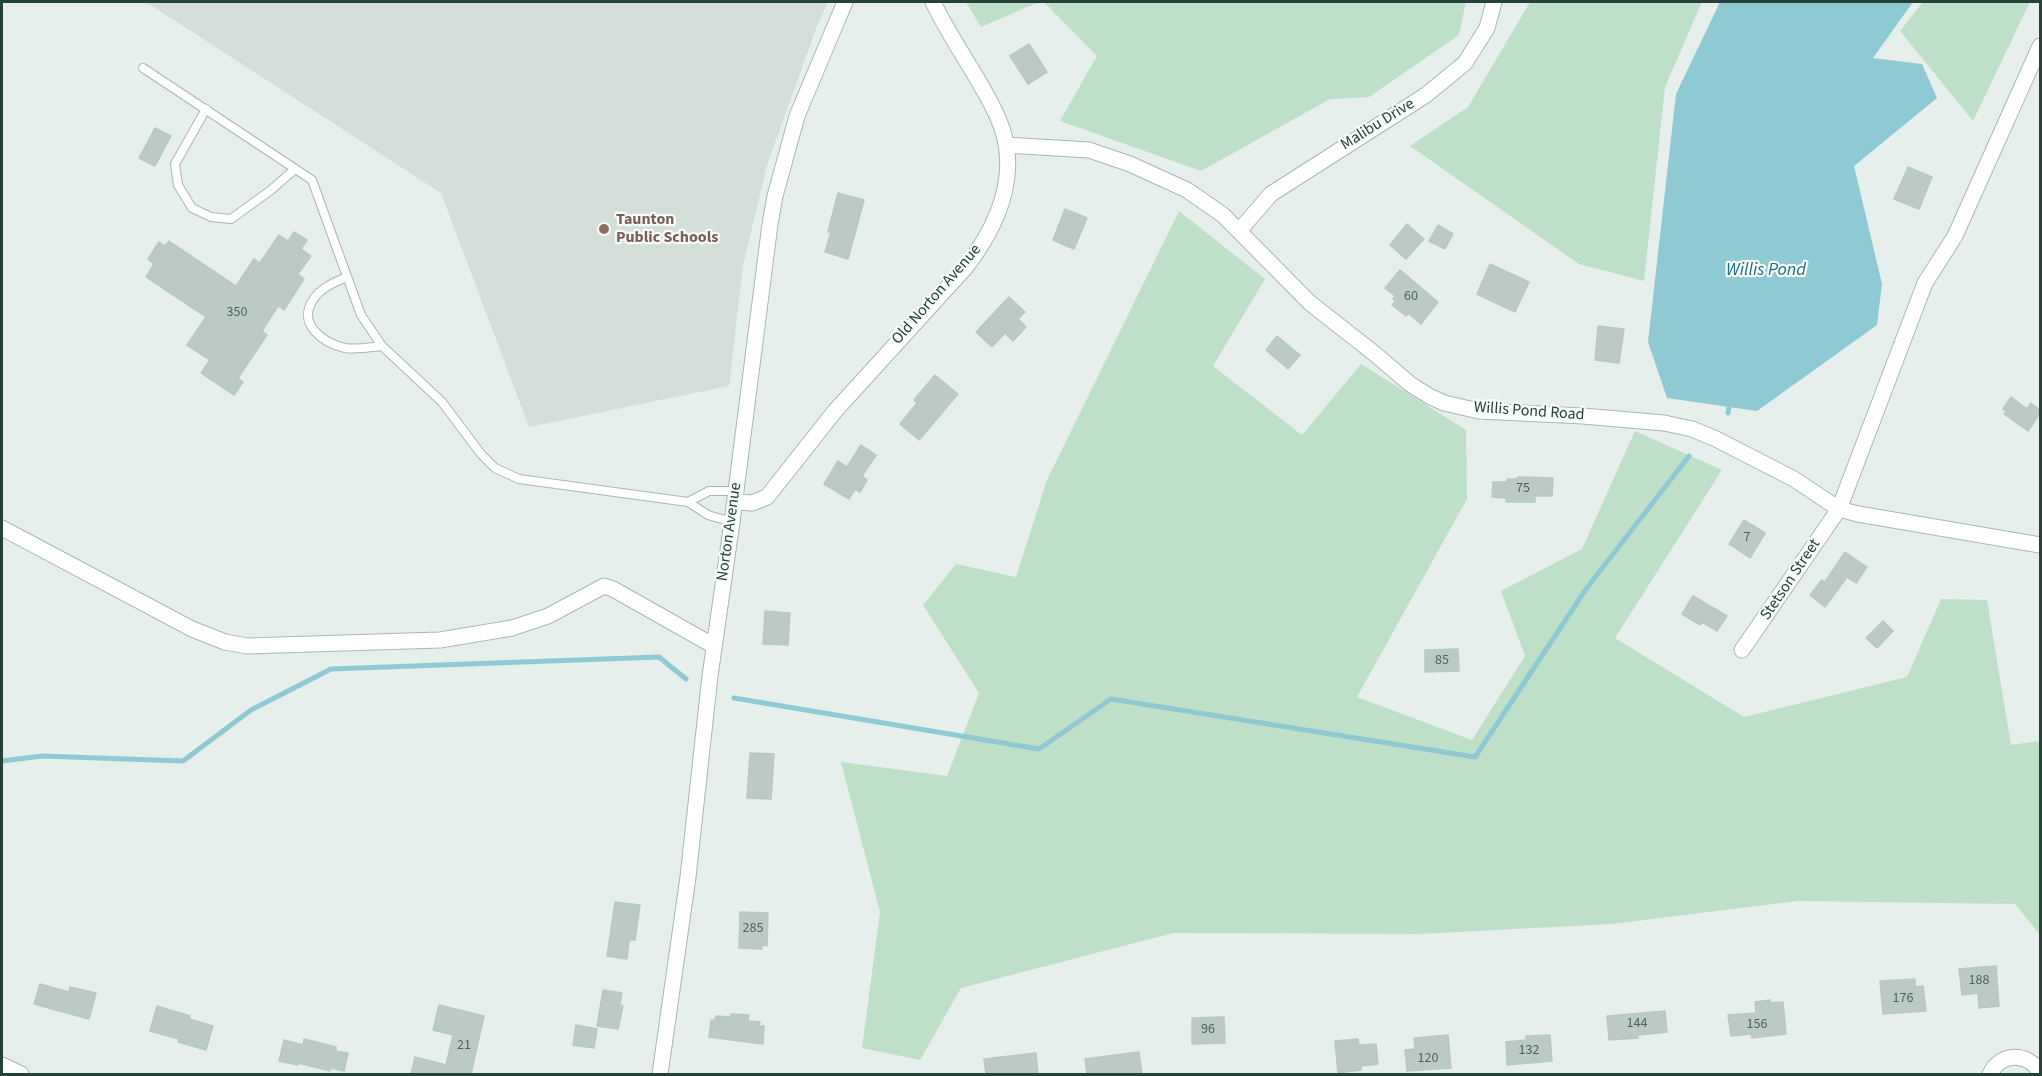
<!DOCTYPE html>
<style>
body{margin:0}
#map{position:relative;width:2042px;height:1076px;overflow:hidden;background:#e6efeb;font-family:"Source Sans 3",sans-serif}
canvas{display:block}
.frame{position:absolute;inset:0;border:3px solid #24423a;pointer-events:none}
</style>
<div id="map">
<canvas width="2042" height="1076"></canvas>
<div class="frame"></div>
</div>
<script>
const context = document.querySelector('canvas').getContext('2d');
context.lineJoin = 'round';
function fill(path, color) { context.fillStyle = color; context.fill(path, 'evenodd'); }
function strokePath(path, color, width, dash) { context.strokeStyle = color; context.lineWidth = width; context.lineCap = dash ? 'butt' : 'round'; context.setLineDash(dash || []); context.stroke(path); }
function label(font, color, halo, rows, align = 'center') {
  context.font = font + ' "Source Sans 3",sans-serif'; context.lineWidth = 4.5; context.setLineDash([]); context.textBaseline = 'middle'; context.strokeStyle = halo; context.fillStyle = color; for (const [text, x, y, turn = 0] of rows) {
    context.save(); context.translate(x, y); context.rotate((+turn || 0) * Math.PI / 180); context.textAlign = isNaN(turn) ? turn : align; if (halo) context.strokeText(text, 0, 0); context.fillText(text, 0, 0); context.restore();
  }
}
fill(new Path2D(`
 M 146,2 L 828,2 L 817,26 L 767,165 L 743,266 L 729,386 L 529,427 L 441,193 Z`), '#d4dfda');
fill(new Path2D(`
 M 966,2 L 1039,2 L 981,27 Z
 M 1044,2 L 1466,2 L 1459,35 L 1369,97 L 1330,99 L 1201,171 L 1060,121 L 1097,56 Z
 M 1530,2 L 1702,2 L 1665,87 L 1644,281 L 1579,264 L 1410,146 L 1468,107 Z
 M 1923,2 L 2030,2 L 1973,121 L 1900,31 Z
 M 1179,211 L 1265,279 L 1213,366 L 1302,435 L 1361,364 L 1466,430 L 1467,499 L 1357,697 L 1472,740 L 1525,656 L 1501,591 L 1582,549 L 1635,431 L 1722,470 L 1615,638 L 1744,717 L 1907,677 L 1941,599 L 1987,600 L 2011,745 L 2040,741 L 2040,935 L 2015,904 L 1798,901 L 1611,924 L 1419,934 L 1173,933 L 961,988 L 920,1060 L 862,1048 L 880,912 L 841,762 L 947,776 L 979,693 L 923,605 L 956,564 L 1016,577 L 1047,480 Z`), '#bfe0c8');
fill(new Path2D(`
 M 1720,2 L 1913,2 L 1873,58 L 1922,64 L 1937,98 L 1854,166 L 1882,284 L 1877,325 L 1757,411 L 1667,398 L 1648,342 L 1676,94 Z`), '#8ec9d4');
strokePath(new Path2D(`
 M 1728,413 L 1730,401
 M 734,698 L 1039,749 L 1111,699 L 1475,757 L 1586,589 L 1689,456
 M 2,761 L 42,756 L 183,761 L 251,710 L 331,669 L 659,657 L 686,679`), '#8ec9d4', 5);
const building = new Path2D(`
 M 1029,44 L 1047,72 L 1028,84 L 1010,56 Z
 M 155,128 L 171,136 L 155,166 L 139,158 Z
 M 1908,167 L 1932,177 L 1919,209 L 1894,199 Z
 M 838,193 L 864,200 L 848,259 L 825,252 L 831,232 L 828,232 Z
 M 1065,209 L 1087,218 L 1074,249 L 1053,240 Z
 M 1407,224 L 1424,239 L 1406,259 L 1390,245 Z
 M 1438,225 L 1453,234 L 1445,249 L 1429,241 Z
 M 294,232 L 307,240 L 301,249 L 311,256 L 298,274 L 304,279 L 284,310 L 278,306 L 262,331 L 267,335 L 238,378 L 243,382 L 234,395 L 201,373 L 210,360 L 187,345 L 206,317 L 146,277 L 154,264 L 148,259 L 159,242 L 165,246 L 169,241 L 236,286 L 254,259 L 260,263 L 279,235 L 288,241 Z
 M 1490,264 L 1529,282 L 1515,312 L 1477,294 Z
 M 1400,270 L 1438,302 L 1421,324 L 1408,313 L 1406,316 L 1392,305 L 1395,301 L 1393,299 L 1395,296 L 1385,288 Z
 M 1009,297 L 1025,312 L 1018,319 L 1026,327 L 1013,341 L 1005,333 L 992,347 L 976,332 Z
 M 1598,326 L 1624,329 L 1619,363 L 1595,360 Z
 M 1277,336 L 1300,355 L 1288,369 L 1266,350 Z
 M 935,375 L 958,394 L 919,440 L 900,424 L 917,403 L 914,400 Z
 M 2011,397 L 2027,409 L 2031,403 L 2040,410 L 2040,413 L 2028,431 L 2004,414 L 2006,411 L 2003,409 Z
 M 861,445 L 876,455 L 862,476 L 867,480 L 860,492 L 855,489 L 849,499 L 824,484 L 838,461 L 847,467 Z
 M 1518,477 L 1553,478 L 1552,496 L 1535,496 L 1535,502 L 1506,502 L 1506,498 L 1492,497 L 1493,482 L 1507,482 L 1507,479 L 1517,479 Z
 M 1744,520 L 1765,533 L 1750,558 L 1729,544 Z
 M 1845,552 L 1867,567 L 1856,583 L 1847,577 L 1825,607 L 1810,595 L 1822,580 L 1825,582 Z
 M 1693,596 L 1727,616 L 1717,631 L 1702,622 L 1700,625 L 1682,614 Z
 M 765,611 L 790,613 L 788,645 L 763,644 Z
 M 1883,621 L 1893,631 L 1877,648 L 1866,638 Z
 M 1458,649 L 1459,671 L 1425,672 L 1425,650 Z
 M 750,753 L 774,754 L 771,799 L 747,798 Z
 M 615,902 L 640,905 L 635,940 L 629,940 L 627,959 L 607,956 Z
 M 740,912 L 768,913 L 767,946 L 761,945 L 762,949 L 739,948 Z
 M 1996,966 L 1999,1006 L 1979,1008 L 1978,993 L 1962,995 L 1959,969 Z
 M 1915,979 L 1915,987 L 1923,986 L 1926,1011 L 1883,1014 L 1880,981 Z
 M 40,984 L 69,992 L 70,987 L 96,993 L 89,1019 L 34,1004 Z
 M 603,990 L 622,993 L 620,1005 L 623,1006 L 618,1029 L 597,1026 Z
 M 1770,1000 L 1770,1003 L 1783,1002 L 1786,1034 L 1752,1038 L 1751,1034 L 1731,1036 L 1728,1015 L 1756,1013 L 1755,1002 Z
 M 439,1005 L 484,1016 L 471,1074 L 411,1074 L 415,1057 L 446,1065 L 453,1035 L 433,1030 Z
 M 157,1006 L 190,1016 L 189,1019 L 213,1026 L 206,1050 L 178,1042 L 179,1039 L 150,1031 Z
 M 1665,1011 L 1667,1032 L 1638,1035 L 1638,1038 L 1609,1040 L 1607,1016 Z
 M 731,1014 L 749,1015 L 748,1021 L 760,1022 L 759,1026 L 764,1026 L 763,1044 L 709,1037 L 711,1020 L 715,1020 L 716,1016 L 731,1017 Z
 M 1224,1017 L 1225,1043 L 1192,1044 L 1192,1018 Z
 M 576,1025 L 597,1029 L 594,1048 L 573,1045 Z
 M 1448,1035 L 1451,1068 L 1407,1071 L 1405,1050 L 1415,1049 L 1414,1038 Z
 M 1550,1035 L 1552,1061 L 1507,1065 L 1506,1042 L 1526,1040 L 1526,1036 Z
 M 304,1039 L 336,1047 L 336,1051 L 348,1053 L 344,1071 L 331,1068 L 330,1071 L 298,1063 L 298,1065 L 279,1061 L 284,1040 L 303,1045 Z
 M 1358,1039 L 1359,1045 L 1376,1044 L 1378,1064 L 1361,1066 L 1361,1070 L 1338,1073 L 1335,1041 Z
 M 1139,1052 L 1142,1074 L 1087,1074 L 1085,1059 Z
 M 1036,1053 L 1038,1074 L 986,1074 L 984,1059 Z`);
fill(building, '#bbcac4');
strokePath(building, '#b8c9c2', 1.5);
const lane = new Path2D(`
 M 143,68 L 312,180 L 361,315 L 382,346 L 442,402 L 481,454 L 495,468 L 519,479 L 688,502
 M 206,109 L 175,164 L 178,185 L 192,208 L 211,217 L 231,219 L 271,190 L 295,169
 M 347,277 C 335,282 320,288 313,300 C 297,324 323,343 345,348 C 356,350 370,347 382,346
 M 732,522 L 708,515 L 688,502 L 709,491 L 736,491`);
const street = new Path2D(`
 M 1006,145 L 1089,150 L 1130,164 L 1187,190 L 1223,215 L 1310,303 L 1375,354 L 1410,384 L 1429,396 L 1444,403 L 1479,411 L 1583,416 L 1664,423 L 1692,429 L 1716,439 L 1794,479 L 1839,509 L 1858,514 L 2040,545
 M 1239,231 L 1271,194 L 1426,95 L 1465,63 L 1487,28 L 1494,2
 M 735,502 L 752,503 L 767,497 L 835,411 L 966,267 C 992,233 1014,189 1006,144 C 1003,125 993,106 983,89 C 967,60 947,32 933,2
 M 2,528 L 192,629 L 225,642 L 247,646 L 440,640 L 512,628 L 548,616 L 604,586 L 613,589 L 714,646
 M 1742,650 L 1839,509 L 1925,283 L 1955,236 L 2040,46
 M 2,1065 L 21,1074
 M 660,1074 L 688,877 L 710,676 L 732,522 L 770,224 L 775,196 L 797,116 L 845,2
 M 1990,1074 C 2001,1052 2027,1052 2040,1072`);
strokePath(lane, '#a8b8b2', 10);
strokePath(street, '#a8b8b2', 17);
strokePath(lane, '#fff', 8);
strokePath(street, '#fff', 15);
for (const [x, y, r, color] of [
 [604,229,6,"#8d6e63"]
]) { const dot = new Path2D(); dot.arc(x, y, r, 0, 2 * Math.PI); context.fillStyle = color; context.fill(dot); strokePath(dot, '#f7fbf9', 2); }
label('14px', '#4a645c', null, [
 ["60",1411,297],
 ["350",237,313],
 ["75",1523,489],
 ["7",1747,538],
 ["85",1442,661],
 ["285",753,929],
 ["188",1979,981],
 ["176",1903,999],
 ["144",1637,1024],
 ["156",1757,1025],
 ["96",1208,1030],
 ["21",464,1046],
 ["132",1529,1051],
 ["120",1428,1059]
]);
label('16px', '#24423a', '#f7fbf9', [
 ["Malibu Drive",1378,125,-32],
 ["Old Norton Avenue",937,295,-49],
 ["Willis Pond Road",1529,412,4],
 ["Norton Avenue",730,532,-82],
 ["Stetson Street",1791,580,-56]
]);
label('bold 16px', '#785e54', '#f7fbf9', [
 ["Taunton",616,220],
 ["Public Schools",616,238]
], 'left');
label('italic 18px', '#1c6f80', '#f7fbf9', [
 ["Willis Pond",1766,271]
]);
</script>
